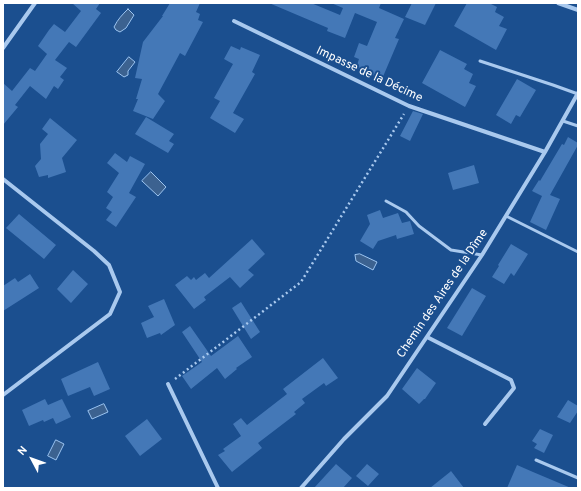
<!DOCTYPE html>
<meta charset="utf-8">
<style>
body{margin:0}
#map{position:relative;width:581px;height:491px;overflow:hidden;background:#1b4f8f;font-family:Overpass,sans-serif}
canvas{display:block}
.frame{position:absolute;inset:0;border:4px solid #fff;pointer-events:none}
.north{position:absolute;left:12px;top:439px;width:40px;height:40px;-webkit-text-stroke:3px #1b4f8f;paint-order:stroke;rotate:311deg;font-size:11px;font-weight:700;line-height:16px;text-align:center;color:#fff}
.north::after{content:'';display:block;margin:auto;width:14px;height:18px;background:#fff;clip-path:polygon(50% 0,100% 100%,50% 72%,0 100%)}
</style>
<div id="map">
<canvas width="581" height="491"></canvas>
<div class="frame"></div>
<div class="north">N</div>
</div>
<script>
const context = document.querySelector('canvas').getContext('2d');
context.lineJoin = 'round';
function fill(path, color) { context.fillStyle = color; context.fill(path, 'evenodd'); }
function strokePath(path, color, width, dash) { context.strokeStyle = color; context.lineWidth = width; context.lineCap = dash ? 'butt' : 'round'; context.setLineDash(dash || []); context.stroke(path); }
function label(font, color, halo, rows, align = 'center') {
  context.font = font + ' Overpass,sans-serif'; context.lineWidth = 4; context.setLineDash([]); context.textBaseline = 'middle'; context.strokeStyle = halo; context.fillStyle = color; for (const [text, x, y, turn = 0] of rows) {
    context.save(); context.translate(x, y); context.rotate((+turn || 0) * Math.PI / 180); context.textAlign = isNaN(turn) ? turn : align; if (halo) context.strokeText(text, 0, 0); context.fillText(text, 0, 0); context.restore();
  }
}
const water = new Path2D(`
 M 128,9 L 134,15 L 126,28 L 120,32 L 116,30 L 114,27 C 118,19 122,15 128,9 Z
 M 129,57 L 135,62 L 128,71 L 128,75 L 124,77 L 117,72 Z
 M 151,172 L 166,187 L 158,196 L 142,181 Z
 M 360,254 L 377,262 L 373,270 L 356,261 L 355,255 Z
 M 104,404 L 108,412 L 92,419 L 88,411 Z
 M 56,440 L 64,444 L 56,460 L 48,456 Z`);
fill(water, '#3c6290');
strokePath(water, '#9cc4f0', 1);
fill(new Path2D(`
 M 72,3 L 100,3 L 96,9 L 101,13 L 76,47 L 69,42 L 55,60 L 67,68 L 60,77 L 64,80 L 58,89 L 54,86 L 46,99 L 30,86 L 15,105 L 18,107 L 3,125 L 3,83 L 12,91 L 30,68 L 35,71 L 47,54 L 38,46 L 49,30 L 54,24 L 65,32 L 81,11 Z
 M 170,3 L 200,3 L 196,12 L 200,14 L 198,20 L 203,22 L 185,56 L 180,53 L 158,94 L 165,101 L 153,119 L 133,111 L 138,99 L 136,99 L 142,79 L 135,78 L 143,42 L 163,16 L 162,16 Z
 M 269,3 L 311,3 L 340,15 L 343,8 L 331,3 L 381,3 L 379,8 L 404,19 L 395,38 L 399,39 L 382,79 L 356,68 L 359,59 L 354,57 L 359,43 L 367,46 L 377,22 L 355,13 L 345,38 L 327,31 L 328,28 Z
 M 412,3 L 436,3 L 425,25 L 405,17 Z
 M 467,3 L 489,3 L 497,7 L 495,12 L 504,17 L 499,26 L 507,29 L 496,50 L 454,26 Z
 M 231,46 L 240,50 L 241,47 L 260,55 L 252,72 L 255,74 L 233,113 L 244,119 L 235,133 L 210,118 L 220,101 L 214,98 L 233,64 L 224,59 Z
 M 440,50 L 467,64 L 464,69 L 473,74 L 469,83 L 476,86 L 465,107 L 422,83 Z
 M 517,79 L 536,90 L 520,117 L 516,115 L 511,124 L 496,115 Z
 M 413,111 L 423,114 L 410,141 L 400,136 Z
 M 146,117 L 174,134 L 169,141 L 174,144 L 168,153 L 135,134 Z
 M 50,118 L 77,140 L 62,158 L 66,172 L 48,178 L 48,175 L 39,177 L 35,166 L 41,159 L 40,144 L 48,134 L 42,129 Z
 M 568,137 L 578,143 L 578,145 L 550,195 L 560,199 L 546,230 L 530,222 L 542,196 L 532,191 L 539,180 L 540,181 L 562,144 L 564,145 Z
 M 115,153 L 127,162 L 130,156 L 145,164 L 129,193 L 136,197 L 116,227 L 106,220 L 112,212 L 106,208 L 113,197 L 107,192 L 119,173 L 107,163 Z
 M 474,165 L 479,183 L 453,190 L 448,173 Z
 M 380,210 L 383,218 L 398,213 L 402,223 L 410,221 L 414,234 L 397,239 L 396,235 L 378,241 L 373,249 L 360,241 L 370,224 L 367,215 Z
 M 19,214 L 56,245 L 44,259 L 6,228 Z
 M 252,239 L 265,254 L 248,270 L 254,275 L 240,288 L 230,277 L 204,297 L 206,300 L 194,309 L 175,285 L 187,276 L 191,280 L 194,277 L 196,280 L 205,273 L 209,278 Z
 M 511,244 L 528,254 L 514,276 L 511,273 L 504,284 L 492,277 L 499,266 L 498,265 Z
 M 73,270 L 88,284 L 71,303 L 57,289 Z
 M 30,274 L 39,288 L 3,311 L 3,286 L 15,278 L 18,282 Z
 M 472,288 L 486,296 L 462,336 L 447,328 Z
 M 164,299 L 175,325 L 161,335 L 160,333 L 147,338 L 141,323 L 154,317 L 148,306 Z
 M 241,302 L 260,332 L 251,339 L 232,308 Z
 M 190,326 L 211,356 L 238,336 L 252,357 L 236,368 L 237,369 L 225,379 L 217,368 L 191,389 L 182,376 L 202,362 L 182,332 Z
 M 323,358 L 338,378 L 326,386 L 324,383 L 302,399 L 305,403 L 294,412 L 296,414 L 258,443 L 262,448 L 232,472 L 218,455 L 225,451 L 223,449 L 241,436 L 233,424 L 241,418 L 247,425 L 287,394 L 283,389 Z
 M 98,362 L 110,389 L 94,396 L 90,387 L 68,396 L 61,379 Z
 M 417,368 L 436,383 L 425,399 L 424,399 L 419,404 L 402,389 Z
 M 45,399 L 48,405 L 62,399 L 71,417 L 56,424 L 53,418 L 44,422 L 43,420 L 29,426 L 22,410 Z
 M 568,400 L 578,406 L 578,411 L 570,423 L 557,417 Z
 M 147,419 L 162,439 L 140,456 L 125,436 Z
 M 540,429 L 553,435 L 544,453 L 534,448 L 537,444 L 532,441 Z
 M 336,464 L 352,478 L 343,488 L 314,488 Z
 M 367,464 L 379,474 L 368,486 L 356,476 Z
 M 517,465 L 533,472 L 571,488 L 507,488 Z
 M 451,471 L 464,488 L 430,488 L 450,472 Z`), '#4478b7');
strokePath(new Path2D(`
 M 175,379 L 301,282 L 404,114`), '#a9c9ee', 2.5, [2, 3]);
strokePath(new Path2D(`
 M 480,61 L 553,85 L 578,94
 M 563,121 L 578,126
 M 386,201 L 406,212 L 419,226 L 451,250 L 482,255
 M 506,216 L 578,252
 M 536,460 L 578,478`), '#a9c9ee', 3);
strokePath(new Path2D(`
 M 558,3 L 578,10
 M 234,21 L 409,106 L 545,152
 M 3,48 L 35,3
 M 3,179 L 94,251 L 109,265 L 120,292 L 110,314 L 3,395
 M 427,337 L 511,380 L 514,388 L 485,424
 M 168,384 L 218,488
 M 301,488 L 344,439 L 387,396 L 482,255 L 545,152 L 578,93`), '#a9c9ee', 4);
label('12px', '#fff', '#1b4f8f', [
 ["Impasse de la Décime",369,75,25],
 ["Chemin des Aires de la Dîme",443,294,-56]
]);
</script>
